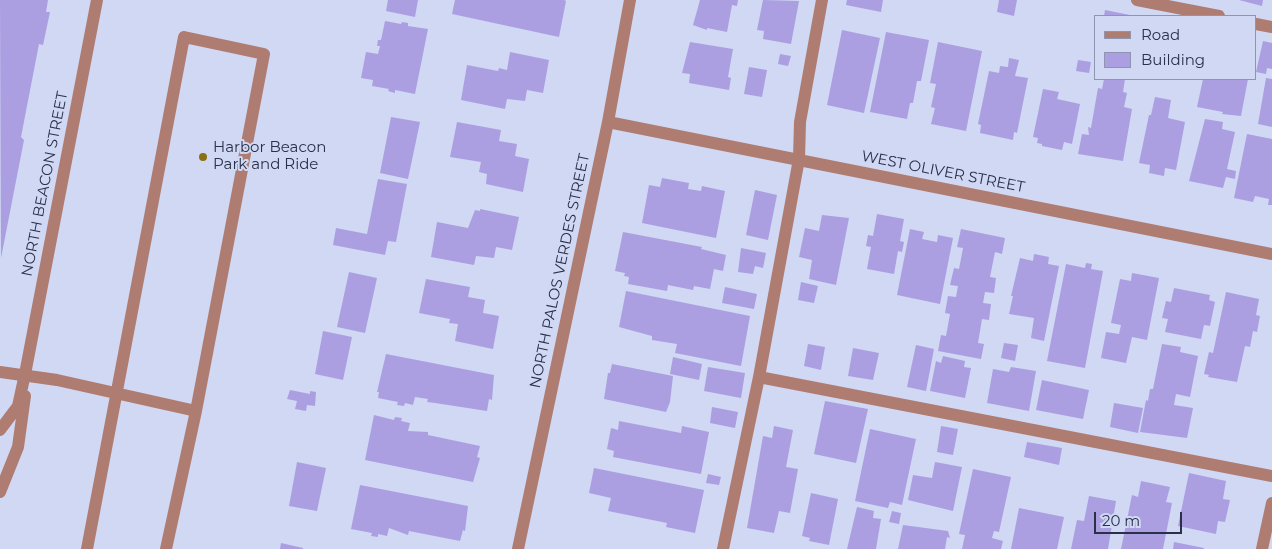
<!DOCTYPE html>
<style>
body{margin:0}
#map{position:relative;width:1272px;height:549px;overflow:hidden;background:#d0d8f3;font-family:Montserrat,sans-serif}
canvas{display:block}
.legend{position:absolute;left:1094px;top:15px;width:162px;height:65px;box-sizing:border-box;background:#d0d8f3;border:1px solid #8d95af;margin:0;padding:6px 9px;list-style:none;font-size:15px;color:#29304a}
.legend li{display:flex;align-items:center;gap:10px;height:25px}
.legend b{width:25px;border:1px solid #8d95af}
.scale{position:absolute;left:1094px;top:512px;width:88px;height:22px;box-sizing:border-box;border:2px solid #29304a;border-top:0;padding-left:6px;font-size:15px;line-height:18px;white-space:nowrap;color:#29304a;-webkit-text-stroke:4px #d0d8f3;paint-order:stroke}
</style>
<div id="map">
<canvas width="1272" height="549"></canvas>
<ul class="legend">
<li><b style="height:6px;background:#af7c72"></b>Road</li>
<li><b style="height:14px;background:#ab9fe2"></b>Building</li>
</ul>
<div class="scale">20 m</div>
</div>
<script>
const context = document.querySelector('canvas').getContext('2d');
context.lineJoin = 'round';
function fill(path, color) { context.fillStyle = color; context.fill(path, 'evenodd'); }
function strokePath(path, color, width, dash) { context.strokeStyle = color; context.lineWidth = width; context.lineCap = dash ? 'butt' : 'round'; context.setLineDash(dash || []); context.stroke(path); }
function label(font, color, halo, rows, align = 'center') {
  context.font = font + ' Montserrat,sans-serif'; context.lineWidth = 4; context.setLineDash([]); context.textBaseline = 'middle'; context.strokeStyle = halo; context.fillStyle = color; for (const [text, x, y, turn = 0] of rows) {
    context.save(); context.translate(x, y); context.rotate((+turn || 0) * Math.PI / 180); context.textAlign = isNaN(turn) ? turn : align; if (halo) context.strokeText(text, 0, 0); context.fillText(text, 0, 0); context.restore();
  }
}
fill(new Path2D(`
 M 0,0 L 48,0 L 46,12 L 50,12 L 43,45 L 39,44 L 21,137 L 24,140 L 1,258 Z
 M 388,0 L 418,0 L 415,17 L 386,11 Z
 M 455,0 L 564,0 L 566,1 L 559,37 L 452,14 Z
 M 700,0 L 738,0 L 737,6 L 732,5 L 727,32 L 707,28 L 707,30 L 693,25 Z
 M 763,0 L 799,1 L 791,44 L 763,39 L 764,31 L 757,30 Z
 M 847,0 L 883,0 L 881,12 L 846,5 Z
 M 999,0 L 1017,0 L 1014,16 L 997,12 Z
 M 1239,0 L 1263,0 L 1262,6 Z
 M 1105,10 L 1130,15 L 1130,16 L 1104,16 Z
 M 385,21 L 401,24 L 402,22 L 408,23 L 408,26 L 428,29 L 415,94 L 395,90 L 395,93 L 388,91 L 389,89 L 372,86 L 373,80 L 361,78 L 366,52 L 378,54 L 380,46 L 377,46 L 378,40 L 381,40 Z
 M 842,30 L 880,38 L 864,113 L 827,105 Z
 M 886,32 L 929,40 L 921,81 L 917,81 L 913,103 L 910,103 L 907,119 L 870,112 Z
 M 1263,41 L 1272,43 L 1272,69 L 1267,68 L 1266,74 L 1256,72 Z
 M 690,42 L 733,49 L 728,77 L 731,78 L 729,90 L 689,83 L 690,74 L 682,73 Z
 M 938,42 L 982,51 L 966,131 L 931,124 L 935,108 L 931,107 L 936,84 L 930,83 Z
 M 510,52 L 549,60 L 543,93 L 527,90 L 525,101 L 507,99 L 505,109 L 461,100 L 467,65 L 498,71 L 499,68 L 507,70 Z
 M 780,54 L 791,56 L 788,66 L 778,64 Z
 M 1009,58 L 1019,60 L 1015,76 L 1028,78 L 1017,133 L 1014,132 L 1013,140 L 980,133 L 981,125 L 978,124 L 989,71 L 999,73 L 1000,66 L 1008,67 Z
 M 1078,60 L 1091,62 L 1089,73 L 1076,71 Z
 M 749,67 L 767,70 L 762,97 L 744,94 Z
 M 1266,78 L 1272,79 L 1272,127 L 1258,124 Z
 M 1104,79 L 1125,79 L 1123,92 L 1127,93 L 1124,107 L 1132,109 L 1123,161 L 1078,154 L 1082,134 L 1089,135 L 1088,127 L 1091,128 L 1098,88 L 1102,89 Z
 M 1203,79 L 1248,79 L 1241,116 L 1222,114 L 1223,112 L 1197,107 Z
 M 1043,89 L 1059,92 L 1057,99 L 1080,104 L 1072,144 L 1064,142 L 1062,150 L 1042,146 L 1042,144 L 1037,143 L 1038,138 L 1033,137 Z
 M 1155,97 L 1171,100 L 1168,118 L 1185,122 L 1176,170 L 1165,168 L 1164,176 L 1149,173 L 1150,165 L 1139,163 L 1149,115 L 1151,115 Z
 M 391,117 L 420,122 L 408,179 L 380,173 Z
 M 1205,119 L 1223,122 L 1222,129 L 1235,132 L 1227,169 L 1236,171 L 1235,179 L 1226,177 L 1223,188 L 1189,181 Z
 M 457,122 L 501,130 L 499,141 L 517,144 L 515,156 L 529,159 L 523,192 L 486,184 L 487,174 L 479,172 L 481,162 L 450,157 Z
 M 1247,134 L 1272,139 L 1272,205 L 1268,205 L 1269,199 L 1255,196 L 1253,202 L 1234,198 Z
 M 662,178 L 689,183 L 688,189 L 701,191 L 702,186 L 725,191 L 716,238 L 642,223 L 649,185 L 660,187 Z
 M 378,179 L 407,184 L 396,242 L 388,241 L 385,255 L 333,245 L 336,228 L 367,234 Z
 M 755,190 L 777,195 L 768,240 L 746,235 Z
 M 480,209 L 519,217 L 512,250 L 496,247 L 494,258 L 476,256 L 474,265 L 431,257 L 437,222 L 468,228 L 475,210 L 480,211 Z
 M 877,214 L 904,219 L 900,241 L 904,242 L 902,252 L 898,251 L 894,274 L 867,269 L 871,247 L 866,246 L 868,235 L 873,236 Z
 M 822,215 L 849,218 L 836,285 L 809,279 L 812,260 L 799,257 L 805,228 L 819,231 Z
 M 910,229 L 924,232 L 922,239 L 937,242 L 938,235 L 953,238 L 940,304 L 897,295 Z
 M 961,229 L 1005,238 L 1002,254 L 995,252 L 990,277 L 996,278 L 994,293 L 985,292 L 983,303 L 991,304 L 989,320 L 982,319 L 978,343 L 984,344 L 981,359 L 938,351 L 941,335 L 946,336 L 950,314 L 945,313 L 948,296 L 956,297 L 958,286 L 950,285 L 954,268 L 959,269 L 963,248 L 957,247 Z
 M 623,232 L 702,247 L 701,249 L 726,255 L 723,271 L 714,269 L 710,289 L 694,286 L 693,290 L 668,285 L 667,291 L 628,284 L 629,277 L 624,276 L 625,273 L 615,271 Z
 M 741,248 L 766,253 L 763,268 L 755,266 L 753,274 L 738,272 Z
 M 1034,254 L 1049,257 L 1048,264 L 1059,266 L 1044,341 L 1031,338 L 1034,318 L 1009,314 L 1013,296 L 1011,296 L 1020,258 L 1033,261 Z
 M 1086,263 L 1092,264 L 1091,269 L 1103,271 L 1085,368 L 1047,361 L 1066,264 L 1085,268 Z
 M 349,272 L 377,278 L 365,333 L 337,327 Z
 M 1132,273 L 1159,278 L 1147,340 L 1132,337 L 1126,363 L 1101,358 L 1106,332 L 1119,334 L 1121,325 L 1111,323 L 1120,279 L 1131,281 Z
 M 426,279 L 470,287 L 468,297 L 485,300 L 483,313 L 499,316 L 493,349 L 455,341 L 458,324 L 449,323 L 450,319 L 419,313 Z
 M 801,282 L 818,286 L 814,303 L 798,300 Z
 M 725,287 L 757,294 L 754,309 L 722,303 Z
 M 1174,288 L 1210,295 L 1209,300 L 1215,302 L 1210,326 L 1204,325 L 1201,339 L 1165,332 L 1168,319 L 1162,318 L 1166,301 L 1171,302 Z
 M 626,291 L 750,316 L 741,366 L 675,353 L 677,344 L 652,340 L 652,336 L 619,327 Z
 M 1226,292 L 1259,299 L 1256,315 L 1260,316 L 1257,332 L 1253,331 L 1250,347 L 1245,346 L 1237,382 L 1208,377 L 1209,375 L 1204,374 L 1209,352 L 1213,353 Z
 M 323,331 L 352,337 L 343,380 L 315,374 Z
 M 1004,343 L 1018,345 L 1015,361 L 1001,358 Z
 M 808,344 L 825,347 L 821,370 L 804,366 Z
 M 1162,344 L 1181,347 L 1180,352 L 1198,356 L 1190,397 L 1176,394 L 1174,405 L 1193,408 L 1187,438 L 1140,432 L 1146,400 L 1148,401 L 1150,389 L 1153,389 Z
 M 916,345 L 934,349 L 926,391 L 907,387 Z
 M 853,348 L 879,353 L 873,380 L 848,376 Z
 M 386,354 L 494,375 L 492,400 L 489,399 L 487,411 L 435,403 L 427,402 L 428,399 L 415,397 L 413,405 L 405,403 L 404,406 L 397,405 L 398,402 L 378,398 L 379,392 L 377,392 Z
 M 943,356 L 965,361 L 964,367 L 971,368 L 965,398 L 930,391 L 936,361 L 941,363 Z
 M 673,357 L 702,364 L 699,380 L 670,374 Z
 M 612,364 L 673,376 L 670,402 L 666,412 L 604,399 L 608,373 L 610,373 Z
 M 708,367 L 745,373 L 741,398 L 704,391 Z
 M 1011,367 L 1036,371 L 1029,411 L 987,403 L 993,369 L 1009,372 Z
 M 1042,380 L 1089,390 L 1083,419 L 1036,410 Z
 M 290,390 L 310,394 L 310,391 L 316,392 L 315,406 L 307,405 L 306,411 L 295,409 L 297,401 L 287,399 Z
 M 825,401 L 868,409 L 856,463 L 814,454 Z
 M 1114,403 L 1143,408 L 1138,433 L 1110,427 Z
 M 712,407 L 738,412 L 735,428 L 710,423 Z
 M 374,415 L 394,420 L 395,417 L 402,418 L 401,421 L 410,423 L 408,431 L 428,432 L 428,435 L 480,446 L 477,457 L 480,458 L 473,482 L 365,460 Z
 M 619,421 L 681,433 L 682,426 L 709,432 L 701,474 L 613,457 L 614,451 L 607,449 L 611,428 L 618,430 Z
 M 774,426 L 793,430 L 786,467 L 798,469 L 790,513 L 779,511 L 774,533 L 747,528 L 763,436 L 772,438 Z
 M 941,426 L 958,429 L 953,455 L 937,452 Z
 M 870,429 L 916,439 L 902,505 L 890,502 L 888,508 L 855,501 Z
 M 1027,442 L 1062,448 L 1059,465 L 1024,457 Z
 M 297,462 L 326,468 L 317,511 L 289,506 Z
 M 935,462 L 962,467 L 953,511 L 908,500 L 913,475 L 932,478 Z
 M 594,468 L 704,490 L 695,533 L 666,527 L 667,523 L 608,511 L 611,498 L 589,493 Z
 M 973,469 L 1011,477 L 999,532 L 994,531 L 992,538 L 1003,541 L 1001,549 L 962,549 L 965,535 L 959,534 Z
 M 1189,473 L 1226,481 L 1223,499 L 1230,500 L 1225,522 L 1218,521 L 1216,534 L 1178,526 Z
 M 708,474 L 721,477 L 719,485 L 706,483 Z
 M 1141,481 L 1170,487 L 1166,502 L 1172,503 L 1163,549 L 1121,549 L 1132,495 L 1138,497 Z
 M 360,485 L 468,506 L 465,531 L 463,530 L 460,541 L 409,531 L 408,535 L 389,528 L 387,536 L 378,534 L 378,537 L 371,536 L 372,533 L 351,529 Z
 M 811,493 L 838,499 L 829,545 L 809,541 L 810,538 L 802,536 Z
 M 1089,496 L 1116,501 L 1108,549 L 1071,549 L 1077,520 L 1084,521 Z
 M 857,507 L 874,511 L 873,518 L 881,519 L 876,549 L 847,549 Z
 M 1019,508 L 1064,517 L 1057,549 L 1011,549 Z
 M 892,511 L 901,513 L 899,524 L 889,522 Z
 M 903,525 L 948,531 L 950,538 L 947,537 L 945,549 L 898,549 Z
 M 1174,542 L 1204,548 L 1204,549 L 1173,549 Z
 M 281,543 L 303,548 L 303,549 L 280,549 Z`), '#ab9fe2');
strokePath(new Path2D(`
 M 1137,0 L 1219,16
 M 1256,24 L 1272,27
 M 608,122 L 1272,254
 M 0,372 L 57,380 L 196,411
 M 759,377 L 1272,476
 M 0,430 L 18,406 L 25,374 L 97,0
 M 0,492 L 18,447 L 25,396
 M 87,549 L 184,37 L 264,54 L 196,411 L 166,549
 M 518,549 L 608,122 L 630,0
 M 723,549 L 759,377 L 799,159 L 800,122 L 822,0
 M 1262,549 L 1272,503`), '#af7c72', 12);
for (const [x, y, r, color] of [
 [203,157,5,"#8a7012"]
]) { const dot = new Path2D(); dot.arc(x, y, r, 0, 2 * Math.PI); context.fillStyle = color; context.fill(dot); strokePath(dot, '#d0d8f3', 2); }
label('15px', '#29304a', '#d0d8f3', [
 ["Harbor Beacon",213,148],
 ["Park and Ride",213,165]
], 'left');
label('15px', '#29304a', '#d0d8f3', [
 ["WEST OLIVER STREET",943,172,11],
 ["NORTH BEACON STREET",45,184,-79],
 ["NORTH PALOS VERDES STREET",560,271,-78]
]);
</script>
